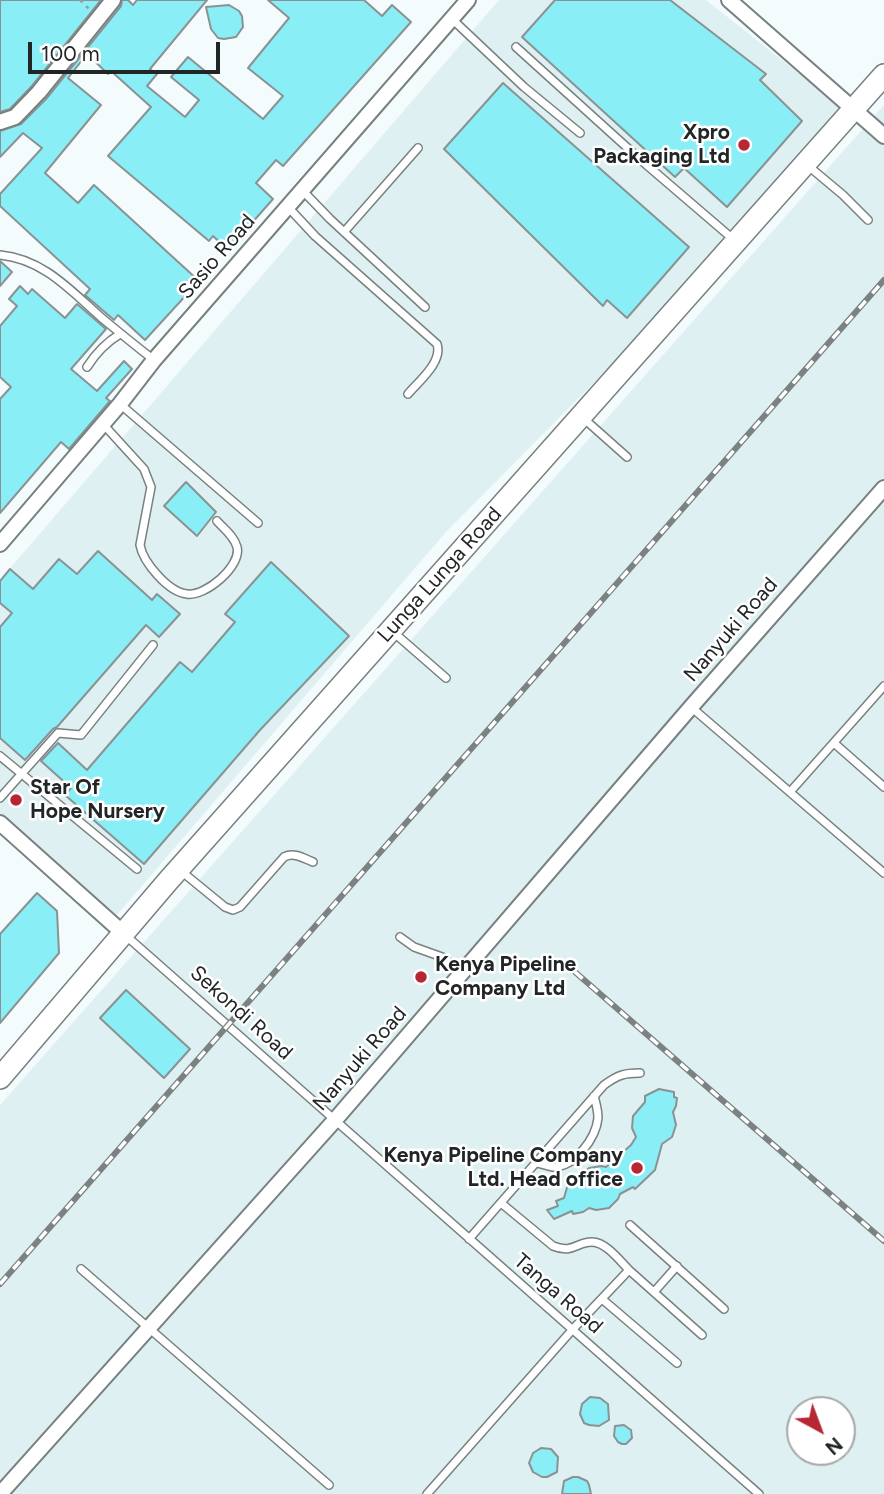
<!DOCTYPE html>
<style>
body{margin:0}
#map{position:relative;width:884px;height:1494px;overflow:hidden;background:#f3fbfc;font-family:Figtree,sans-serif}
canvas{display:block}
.north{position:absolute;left:786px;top:1396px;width:70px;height:70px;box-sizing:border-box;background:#fff;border:2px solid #a7a8a8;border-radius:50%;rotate:139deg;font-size:19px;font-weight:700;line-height:28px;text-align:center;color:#222526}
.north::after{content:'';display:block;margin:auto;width:24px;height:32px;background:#b72633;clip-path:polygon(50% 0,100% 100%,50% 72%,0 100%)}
.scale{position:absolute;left:28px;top:42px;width:192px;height:32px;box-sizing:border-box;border:4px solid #222526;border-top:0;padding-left:9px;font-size:21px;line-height:24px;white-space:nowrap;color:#222526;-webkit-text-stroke:5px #fff;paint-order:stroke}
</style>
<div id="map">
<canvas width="884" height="1494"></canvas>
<div class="north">N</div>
<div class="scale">100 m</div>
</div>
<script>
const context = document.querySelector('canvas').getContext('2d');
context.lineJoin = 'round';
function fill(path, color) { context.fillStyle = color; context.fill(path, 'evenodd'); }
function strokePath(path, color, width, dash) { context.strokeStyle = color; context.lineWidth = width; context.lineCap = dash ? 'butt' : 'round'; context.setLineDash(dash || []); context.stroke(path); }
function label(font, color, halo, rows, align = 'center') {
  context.font = font + ' Figtree,sans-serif'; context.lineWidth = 5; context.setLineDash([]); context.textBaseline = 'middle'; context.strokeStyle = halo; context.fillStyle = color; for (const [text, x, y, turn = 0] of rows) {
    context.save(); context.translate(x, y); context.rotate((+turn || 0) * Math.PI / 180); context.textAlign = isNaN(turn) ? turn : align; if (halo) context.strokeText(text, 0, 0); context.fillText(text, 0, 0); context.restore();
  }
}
fill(new Path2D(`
 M 499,0 L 706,0 L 845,110 L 651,325 L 446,532 L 116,916 L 0,816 L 0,580 Z
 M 884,105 L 884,1494 L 0,1494 L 0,1105 ZM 800,1410 L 842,1410 L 842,1452 L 800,1452 Z`), '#def0f2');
const building = new Path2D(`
 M 0,0 L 101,0 L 32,86 L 10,109 L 0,112 Z
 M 122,0 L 128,0 L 133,5 L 137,0 L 207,0 L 150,69 L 157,74 L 147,86 L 185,117 L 199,100 L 171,77 L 188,57 L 263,119 L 283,96 L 248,68 L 289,18 L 268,0 L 364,0 L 382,16 L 392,5 L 411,22 L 283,166 L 276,160 L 256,183 L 273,199 L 228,250 L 213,236 L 209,241 L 108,156 L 151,107 L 111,71 L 108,74 L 87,54 L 68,78 L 101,105 L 45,173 L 78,203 L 94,185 L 199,281 L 145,340 L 118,315 L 114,320 L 85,295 L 90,289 L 0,206 L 0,194 L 42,148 L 23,133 L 0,157 L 0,131 L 21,124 L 46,99 L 121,6 Z
 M 555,0 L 670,0 L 766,74 L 760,80 L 802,121 L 727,207 L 684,168 L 675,177 L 522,37 Z
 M 229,5 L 239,11 L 242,16 L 243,27 L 236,37 L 224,39 L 218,38 L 211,29 L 206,7 Z
 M 503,83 L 689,247 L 627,318 L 607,300 L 603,306 L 444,149 Z
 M 0,261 L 12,272 L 0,286 Z
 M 20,286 L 28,294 L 32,289 L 65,318 L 77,304 L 106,329 L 71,369 L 97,391 L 124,361 L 132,369 L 106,398 L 110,401 L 69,449 L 61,442 L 0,513 L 0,399 L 11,387 L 0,377 L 0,326 L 17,306 L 9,299 Z
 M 186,482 L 216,512 L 197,536 L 164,506 Z
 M 98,551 L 152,600 L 157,594 L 180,614 L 159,637 L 146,625 L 57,727 L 53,729 L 25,760 L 0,738 L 0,627 L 12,613 L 0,603 L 0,581 L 10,569 L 33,589 L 59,559 L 77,574 Z
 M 271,562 L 349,636 L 260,730 L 144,864 L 65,795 L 71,788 L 41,761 L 58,743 L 87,770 L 180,662 L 192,672 L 235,622 L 225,614 Z
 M 37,893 L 57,911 L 59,953 L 0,1023 L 0,934 Z
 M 126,990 L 190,1049 L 164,1078 L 100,1018 Z
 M 659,1089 L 674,1092 L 674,1097 L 677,1098 L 676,1106 L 673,1112 L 676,1125 L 672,1137 L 662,1144 L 655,1170 L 635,1189 L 633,1187 L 620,1194 L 618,1199 L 609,1208 L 596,1210 L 589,1208 L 583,1212 L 573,1214 L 572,1211 L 554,1219 L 547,1210 L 558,1206 L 556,1201 L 564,1198 L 568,1184 L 578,1181 L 584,1172 L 589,1168 L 601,1166 L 606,1167 L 631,1145 L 636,1137 L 632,1128 L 633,1116 L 645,1102 L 645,1096 Z
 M 590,1397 L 600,1398 L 608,1404 L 609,1420 L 599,1426 L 589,1425 L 584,1423 L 580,1414 L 582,1404 Z
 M 624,1425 L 631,1430 L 632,1438 L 626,1444 L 622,1444 L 618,1442 L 614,1436 L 615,1426 Z
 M 541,1448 L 551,1449 L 558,1457 L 557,1472 L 547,1477 L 542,1477 L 533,1472 L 529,1463 L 533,1453 Z
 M 573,1477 L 578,1477 L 587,1481 L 589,1485 L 591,1494 L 562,1494 L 564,1481 Z`);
fill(building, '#89eef6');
strokePath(building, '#8a9293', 2);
const lane = new Path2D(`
 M 452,19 L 524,87 L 580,133
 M 516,47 L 642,161 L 733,239
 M 806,164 L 843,195 L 868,220
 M 302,190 L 330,219 L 425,307
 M 288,207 L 315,236 L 437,344 C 443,362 419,381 408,394
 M 344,232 L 418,148
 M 0,255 C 44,259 72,292 103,319 C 120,333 137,347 154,360
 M 87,367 C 96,353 105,343 120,334
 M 120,404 L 258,523
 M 582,417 L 627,457
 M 103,424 L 144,469 L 151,487 L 140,545 C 143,562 168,592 187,594 C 205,597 242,566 237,547 C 234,536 224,529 217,521
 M 392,631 L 446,678
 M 691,707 L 884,873
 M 834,743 L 884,787
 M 0,756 L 137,869
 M 790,792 L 884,686
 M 0,798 L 58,733 L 81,735 L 153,645
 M 181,871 L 225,907 L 233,910 L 240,907 L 284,857 C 294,852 303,858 313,862
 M 124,934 L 759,1494
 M 400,937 L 414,947 L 442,957 L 462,972
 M 537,1163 C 542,1164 547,1166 553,1167 C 575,1167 596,1138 598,1118 C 598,1110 596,1103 594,1096
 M 501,1203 L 553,1246 C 573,1254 576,1242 592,1242 C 606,1242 620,1261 629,1270
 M 630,1225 L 724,1309
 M 469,1239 L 604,1085 C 618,1075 624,1073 640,1073
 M 81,1269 L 329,1485
 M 654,1292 L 677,1266
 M 602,1299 L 677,1363
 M 427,1494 L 573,1329 L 629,1270 L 702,1335`);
const street = new Path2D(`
 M 729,0 L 884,136
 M 0,122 L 15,117 L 39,92 L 113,0
 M 0,544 L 120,404 L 154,360 L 468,0
 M 0,823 L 123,933
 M 0,1494 L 335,1120 L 691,707 L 884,488`);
const secondary = new Path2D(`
 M 0,1078 L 168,881 L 884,75`);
strokePath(lane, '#788080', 10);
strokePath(street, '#788080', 18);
strokePath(secondary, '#788080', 24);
strokePath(new Path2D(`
 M 80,0 L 90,10`), '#979d9e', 2.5, [3.5, 5]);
strokePath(lane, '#fff', 7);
strokePath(street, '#fff', 14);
strokePath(secondary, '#fff', 21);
const rail = new Path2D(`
 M 575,972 L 884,1241
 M 0,1284 L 884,280`);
strokePath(rail, '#7c8182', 6);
strokePath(rail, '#fff', 3.5, [10]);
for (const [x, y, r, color] of [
 [744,145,7,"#b72633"],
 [16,800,7,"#b72633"],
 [421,977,7,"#b72633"],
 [637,1168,7,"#b72633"]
]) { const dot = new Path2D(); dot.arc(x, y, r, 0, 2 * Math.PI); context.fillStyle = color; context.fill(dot); strokePath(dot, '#fff', 2.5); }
label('bold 21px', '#222526', '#fff', [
 ["Xpro",730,133],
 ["Packaging Ltd",730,157],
 ["Star Of",30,788,"left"],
 ["Hope Nursery",30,812,"left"],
 ["Kenya Pipeline",435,965,"left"],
 ["Company Ltd",435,989,"left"],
 ["Kenya Pipeline Company",623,1156],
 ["Ltd. Head office",623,1180]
], 'right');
label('21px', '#222526', '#fff', [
 ["Sasio Road",217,257,-49],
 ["Lunga Lunga Road",440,575,-48],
 ["Nanyuki Road",731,630,-49],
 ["Sekondi Road",241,1013,42],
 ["Nanyuki Road",360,1059,-49],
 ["Tanga Road",558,1294,41]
]);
</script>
